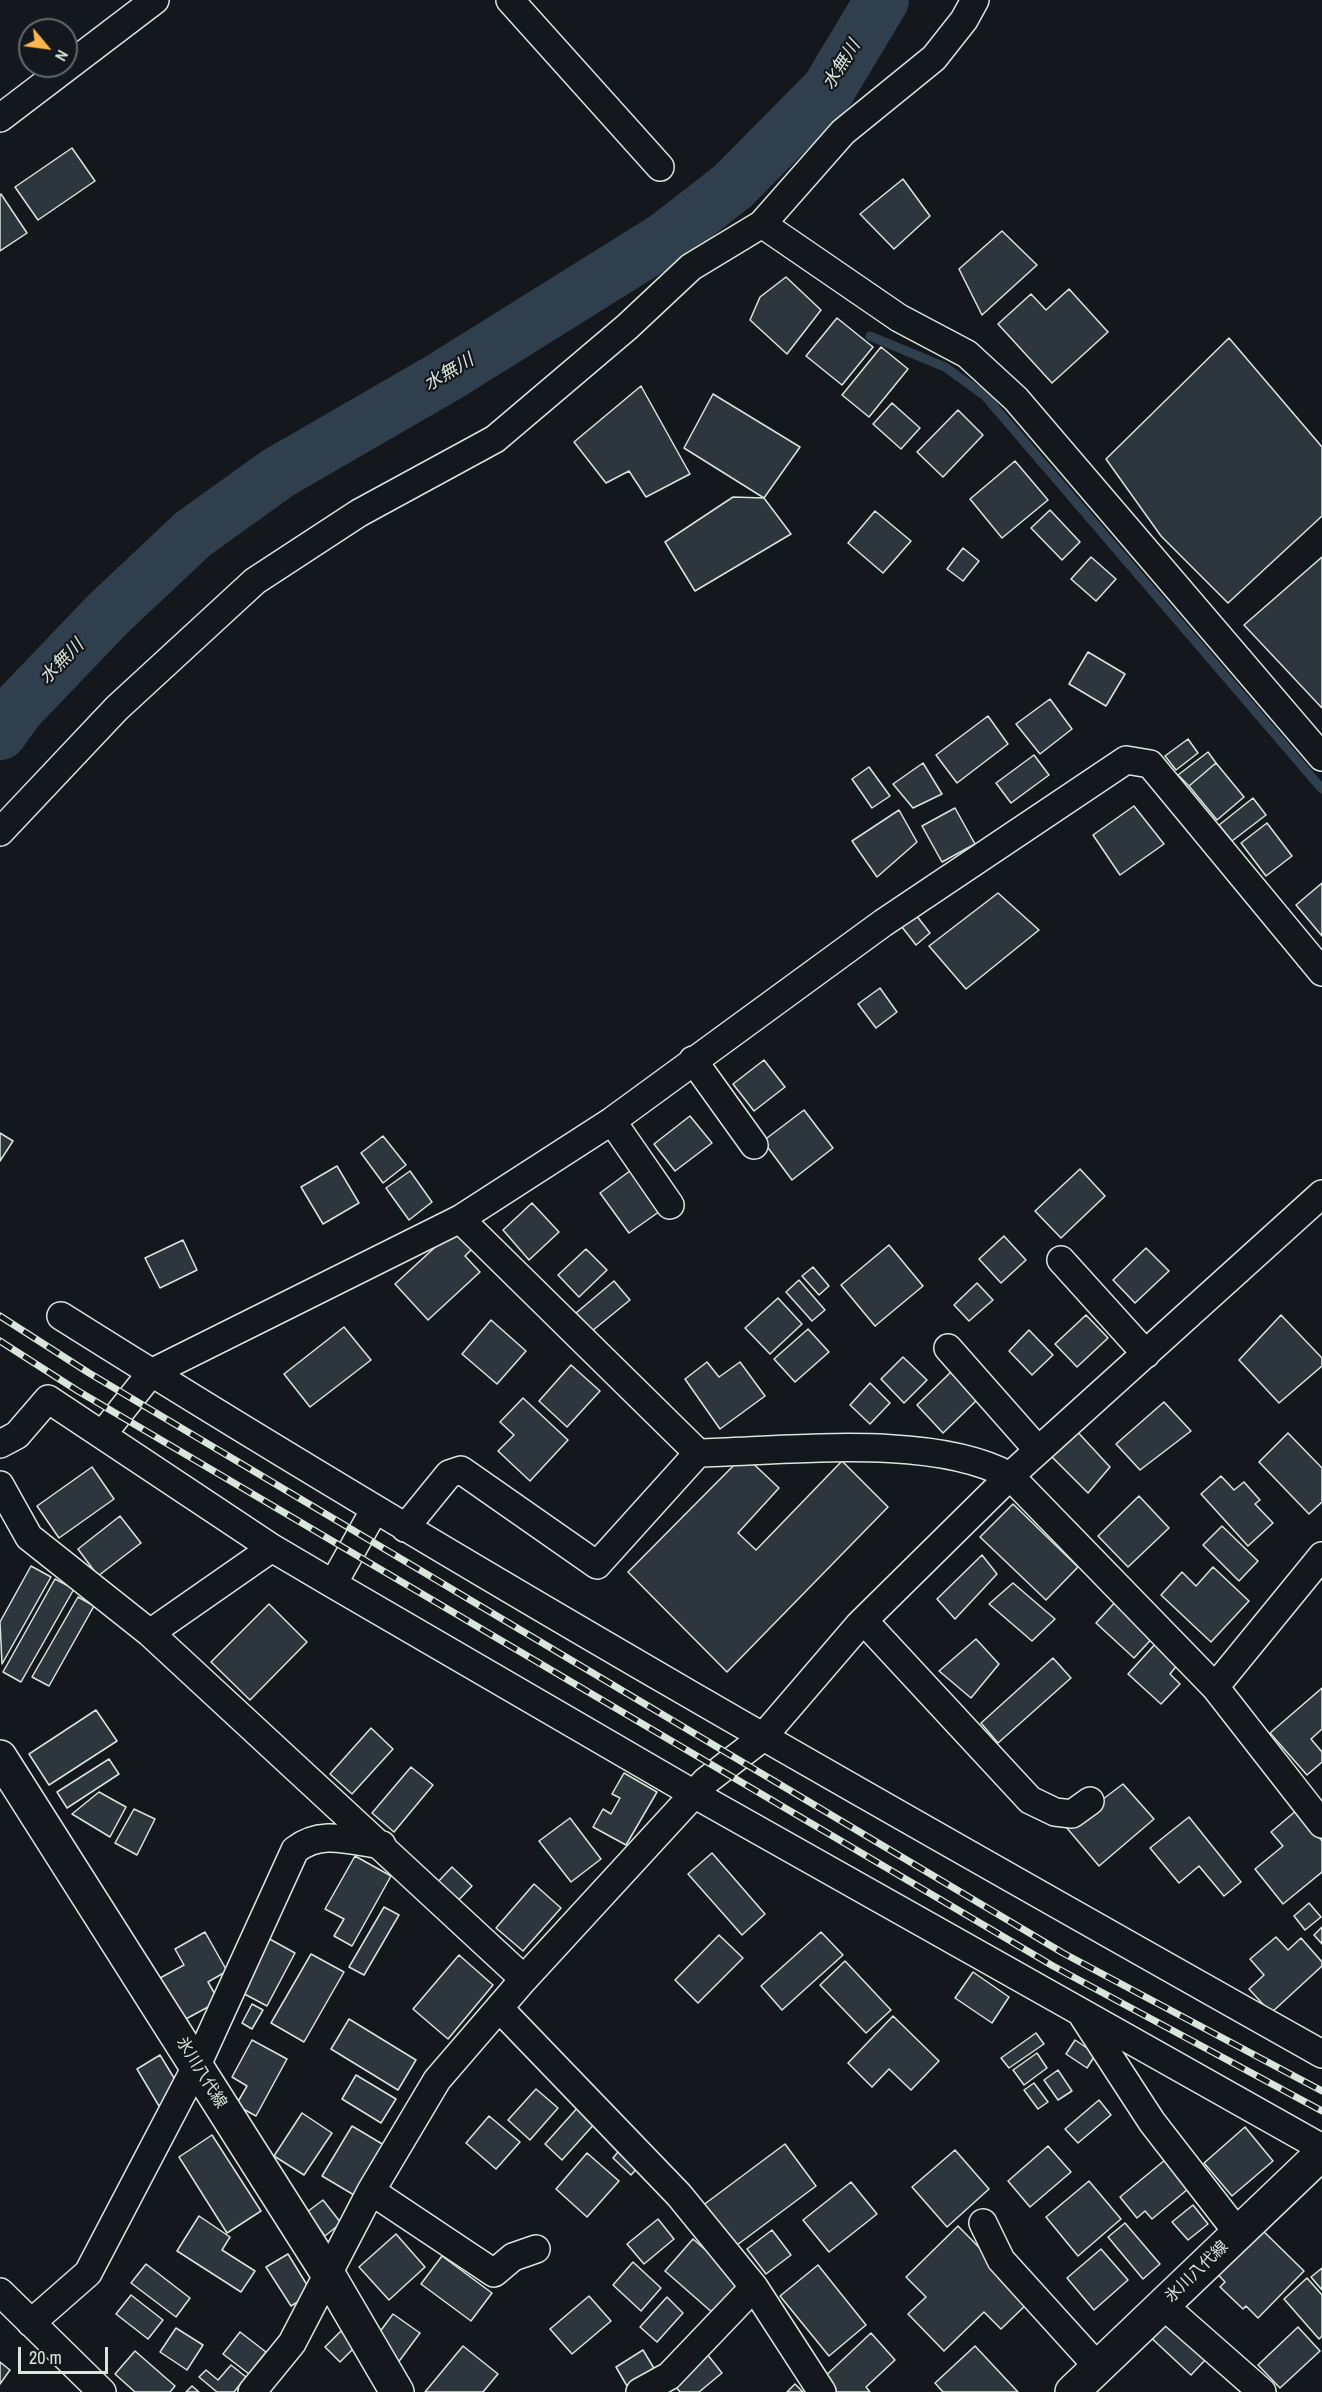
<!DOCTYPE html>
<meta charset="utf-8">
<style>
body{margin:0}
#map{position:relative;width:1322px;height:2392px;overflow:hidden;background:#14181c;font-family:"Archivo Narrow",sans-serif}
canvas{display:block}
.north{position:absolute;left:18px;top:18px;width:60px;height:60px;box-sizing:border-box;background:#14181c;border:2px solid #626a69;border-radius:50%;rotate:119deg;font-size:16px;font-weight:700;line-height:24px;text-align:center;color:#d8e6dc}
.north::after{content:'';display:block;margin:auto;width:21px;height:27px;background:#ffb74d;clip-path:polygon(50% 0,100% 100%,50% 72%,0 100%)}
.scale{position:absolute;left:18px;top:2347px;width:90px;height:27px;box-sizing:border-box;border:3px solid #d8e6dc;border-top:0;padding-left:8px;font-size:18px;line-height:21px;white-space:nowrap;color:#d8e6dc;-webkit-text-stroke:4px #14181c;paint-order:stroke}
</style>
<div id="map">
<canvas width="1322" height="2392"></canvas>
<div class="north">N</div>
<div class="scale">20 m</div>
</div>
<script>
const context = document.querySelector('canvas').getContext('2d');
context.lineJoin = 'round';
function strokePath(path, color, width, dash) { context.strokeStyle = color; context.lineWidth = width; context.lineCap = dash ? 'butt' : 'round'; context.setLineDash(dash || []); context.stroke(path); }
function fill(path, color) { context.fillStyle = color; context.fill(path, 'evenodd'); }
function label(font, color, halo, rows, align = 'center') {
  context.font = font + ' "Archivo Narrow","Noto Sans JP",sans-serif'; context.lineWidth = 4.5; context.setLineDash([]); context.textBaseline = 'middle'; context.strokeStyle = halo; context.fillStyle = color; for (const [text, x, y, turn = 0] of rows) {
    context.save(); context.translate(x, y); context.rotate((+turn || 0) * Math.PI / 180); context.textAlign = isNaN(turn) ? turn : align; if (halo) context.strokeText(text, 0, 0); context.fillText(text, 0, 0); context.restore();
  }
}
strokePath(new Path2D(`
 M 733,186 L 746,202
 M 870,336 L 945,367 L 985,396 L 1322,789`), '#2f3f4d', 9);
strokePath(new Path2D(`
 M 0,733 L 18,708 L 108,614 L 193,534 L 278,473 L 444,377 L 665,239 L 733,186 L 828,90 L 882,0`), '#2f3f4d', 54);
const building = new Path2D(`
 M 72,148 L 95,181 L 38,220 L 15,187 Z
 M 903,179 L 930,216 L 894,249 L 860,214 Z
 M 1,194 L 27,233 L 0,251 L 0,195 Z
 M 1002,231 L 1037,265 L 982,315 L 959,269 Z
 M 786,277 L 821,310 L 787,354 L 750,320 L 760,297 Z
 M 1069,289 L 1108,332 L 1052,383 L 998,324 L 1031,294 L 1046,310 Z
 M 837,318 L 873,347 L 842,385 L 806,356 Z
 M 1229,338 L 1322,447 L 1322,516 L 1228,603 L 1161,536 L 1106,459 Z
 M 881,347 L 908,369 L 869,417 L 842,395 Z
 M 641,386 L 690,474 L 646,497 L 629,471 L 606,483 L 574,442 Z
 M 713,394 L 800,447 L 764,498 L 684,448 Z
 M 892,403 L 920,428 L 901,449 L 873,424 Z
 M 958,410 L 983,435 L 943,477 L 917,452 Z
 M 1015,461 L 1048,500 L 1002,538 L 970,499 Z
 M 733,497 L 764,498 L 791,534 L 695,591 L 665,542 Z
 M 1050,510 L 1080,542 L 1062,560 L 1031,528 Z
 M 875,511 L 911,541 L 883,573 L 848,543 Z
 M 963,548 L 979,561 L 963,581 L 947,569 Z
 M 1091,557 L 1116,579 L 1096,601 L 1071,579 Z
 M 1322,557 L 1322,708 L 1244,625 Z
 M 1088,652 L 1125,674 L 1106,706 L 1069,684 Z
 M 1050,699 L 1072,729 L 1040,754 L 1016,724 Z
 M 988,716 L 1008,744 L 957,783 L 936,755 Z
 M 1188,739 L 1198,753 L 1176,770 L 1165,756 Z
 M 1208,752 L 1216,763 L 1189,786 L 1178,775 Z
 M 1034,755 L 1049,775 L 1011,803 L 996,783 Z
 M 923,763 L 942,794 L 913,808 L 893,784 Z
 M 1216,763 L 1244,797 L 1217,820 L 1189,786 Z
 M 869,767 L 890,796 L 872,808 L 852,779 Z
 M 1253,798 L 1266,815 L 1232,841 L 1219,825 Z
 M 1134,806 L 1164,844 L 1120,875 L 1093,835 Z
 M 955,808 L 975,844 L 942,862 L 922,826 Z
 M 899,810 L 917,842 L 877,877 L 852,841 Z
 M 1267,823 L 1292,856 L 1266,876 L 1241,843 Z
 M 1322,883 L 1322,936 L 1296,905 Z
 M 998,893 L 1039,930 L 966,989 L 929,946 Z
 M 909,906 L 930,933 L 916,945 L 895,918 Z
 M 880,988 L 897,1012 L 876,1028 L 858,1004 Z
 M 764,1060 L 785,1087 L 754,1111 L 733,1084 Z
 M 804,1110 L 833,1148 L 792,1180 L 763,1141 Z
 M 690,1116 L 712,1143 L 675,1171 L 654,1144 Z
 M 0,1133 L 13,1141 L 0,1161 Z
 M 383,1136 L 406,1165 L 383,1183 L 361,1153 Z
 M 337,1166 L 359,1203 L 323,1224 L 301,1187 Z
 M 634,1168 L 663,1209 L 629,1233 L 600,1193 Z
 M 1080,1169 L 1105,1196 L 1061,1238 L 1035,1211 Z
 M 410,1171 L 432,1202 L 409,1220 L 386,1188 Z
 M 532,1203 L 559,1232 L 529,1260 L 503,1230 Z
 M 456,1228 L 474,1247 L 465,1256 L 480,1272 L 428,1320 L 395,1284 Z
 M 1004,1236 L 1026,1260 L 1001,1283 L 979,1259 Z
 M 183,1240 L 197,1270 L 160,1288 L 145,1258 Z
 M 889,1245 L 923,1286 L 875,1326 L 841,1285 Z
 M 1146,1248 L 1169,1271 L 1135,1303 L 1113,1280 Z
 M 586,1249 L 607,1270 L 579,1297 L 558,1275 Z
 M 813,1267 L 829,1286 L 819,1295 L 802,1276 Z
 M 799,1280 L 825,1310 L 812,1321 L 786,1292 Z
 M 614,1281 L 630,1300 L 592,1331 L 576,1313 Z
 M 977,1283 L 993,1300 L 969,1321 L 954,1305 Z
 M 778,1298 L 802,1324 L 770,1354 L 745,1328 Z
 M 1086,1315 L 1108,1338 L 1077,1367 L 1055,1344 Z
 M 1281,1315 L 1322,1358 L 1322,1366 L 1279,1403 L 1239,1360 Z
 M 491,1320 L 526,1351 L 497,1384 L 462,1354 Z
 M 344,1327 L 371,1360 L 310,1407 L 284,1374 Z
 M 808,1329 L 829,1352 L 795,1382 L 774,1359 Z
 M 1029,1330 L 1053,1355 L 1032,1375 L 1009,1351 Z
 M 903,1357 L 927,1380 L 904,1403 L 881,1379 Z
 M 707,1362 L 719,1377 L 740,1362 L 765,1396 L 720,1429 L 685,1379 Z
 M 571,1365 L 600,1391 L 567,1427 L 539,1401 Z
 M 952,1371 L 978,1399 L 943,1433 L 917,1405 Z
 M 870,1383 L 890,1403 L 870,1424 L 850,1405 Z
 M 523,1398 L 568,1440 L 530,1481 L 498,1451 L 514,1435 L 500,1422 Z
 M 1164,1402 L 1191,1431 L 1140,1470 L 1116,1444 Z
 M 1073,1427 L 1110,1467 L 1088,1493 L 1047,1452 Z
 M 1288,1433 L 1322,1468 L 1322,1502 L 1309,1514 L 1259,1462 Z
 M 744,1455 L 779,1488 L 738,1533 L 756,1550 L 842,1461 L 888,1507 L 727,1672 L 628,1572 Z
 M 92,1467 L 114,1499 L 59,1538 L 37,1506 Z
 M 1221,1476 L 1234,1490 L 1244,1482 L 1260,1500 L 1255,1504 L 1273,1523 L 1248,1546 L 1201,1494 Z
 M 1139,1496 L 1169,1528 L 1128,1567 L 1098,1536 Z
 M 1013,1504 L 1078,1567 L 1046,1600 L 980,1537 Z
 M 120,1516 L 141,1543 L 98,1576 L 78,1549 Z
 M 1222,1526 L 1258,1561 L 1239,1581 L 1203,1545 Z
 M 982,1555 L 997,1574 L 955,1619 L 937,1599 Z
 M 31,1566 L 51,1577 L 2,1664 L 0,1622 Z
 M 1213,1567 L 1249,1601 L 1211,1642 L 1161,1595 L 1182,1572 L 1196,1586 Z
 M 55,1579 L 74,1589 L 21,1682 L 3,1672 Z
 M 1013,1583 L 1055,1619 L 1032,1641 L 989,1604 Z
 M 78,1597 L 94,1606 L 49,1686 L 32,1677 Z
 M 1119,1598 L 1157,1633 L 1134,1658 L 1096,1623 Z
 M 269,1604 L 307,1642 L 250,1700 L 211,1662 Z
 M 976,1639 L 999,1664 L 971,1698 L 939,1671 Z
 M 1157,1642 L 1179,1663 L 1170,1674 L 1180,1684 L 1161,1704 L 1128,1674 Z
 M 1053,1658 L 1071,1678 L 998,1743 L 981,1723 Z
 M 1322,1688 L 1322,1729 L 1311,1739 L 1322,1752 L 1322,1762 L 1307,1775 L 1270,1733 Z
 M 96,1710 L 117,1741 L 49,1785 L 29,1754 Z
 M 371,1728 L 393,1749 L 352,1794 L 330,1774 Z
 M 109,1759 L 119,1774 L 67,1808 L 57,1792 Z
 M 411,1767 L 433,1785 L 394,1832 L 372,1813 Z
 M 624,1773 L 657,1792 L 626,1845 L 593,1827 L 603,1809 L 611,1814 L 620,1798 L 612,1794 Z
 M 1123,1784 L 1154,1819 L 1099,1866 L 1066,1827 Z
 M 99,1792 L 126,1807 L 110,1837 L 72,1814 Z
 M 134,1809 L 155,1819 L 137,1855 L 115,1843 Z
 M 1297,1810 L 1322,1841 L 1322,1872 L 1283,1904 L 1255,1869 L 1283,1846 L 1271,1832 Z
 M 1189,1817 L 1241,1882 L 1224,1896 L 1199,1866 L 1179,1883 L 1150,1848 Z
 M 570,1818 L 601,1859 L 571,1882 L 539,1841 Z
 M 712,1853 L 765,1914 L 742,1935 L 688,1874 Z
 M 355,1856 L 391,1876 L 352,1946 L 334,1936 L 344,1919 L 325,1909 Z
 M 452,1867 L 472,1886 L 455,1904 L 435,1885 Z
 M 534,1884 L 561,1908 L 523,1951 L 496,1928 Z
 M 1309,1903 L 1321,1917 L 1305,1930 L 1294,1916 Z
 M 384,1907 L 399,1915 L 364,1975 L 349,1967 Z
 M 1322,1927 L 1322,1944 L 1314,1935 Z
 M 205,1932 L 227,1971 L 208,1982 L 219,2001 L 184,2020 L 160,1978 L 184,1965 L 175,1949 Z
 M 821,1932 L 843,1955 L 782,2010 L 761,1986 Z
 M 719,1935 L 743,1958 L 698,2003 L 675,1980 Z
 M 266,1937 L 295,1953 L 267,2006 L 237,1990 Z
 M 1276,1937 L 1288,1950 L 1301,1938 L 1322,1962 L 1322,1966 L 1271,2013 L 1249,1989 L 1264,1975 L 1250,1959 Z
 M 311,1954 L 344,1972 L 304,2042 L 271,2023 Z
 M 459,1955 L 493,1985 L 448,2039 L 413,2009 Z
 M 845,1961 L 891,2010 L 866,2033 L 820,1985 Z
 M 973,1972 L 1009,1997 L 992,2023 L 955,1998 Z
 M 252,2004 L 263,2010 L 252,2029 L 242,2023 Z
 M 893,2016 L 939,2061 L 911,2090 L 889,2069 L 872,2087 L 848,2063 Z
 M 349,2019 L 416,2060 L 398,2090 L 331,2049 Z
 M 1036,2033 L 1044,2044 L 1009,2068 L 1001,2058 Z
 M 252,2040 L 287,2059 L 256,2116 L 236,2105 L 247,2086 L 232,2077 Z
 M 1075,2040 L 1096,2054 L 1087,2068 L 1066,2054 Z
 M 1037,2053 L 1047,2068 L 1024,2085 L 1013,2070 Z
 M 160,2055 L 182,2091 L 159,2106 L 137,2069 Z
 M 1058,2070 L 1072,2091 L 1058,2100 L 1044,2080 Z
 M 356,2075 L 396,2099 L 381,2123 L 342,2099 Z
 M 1034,2083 L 1048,2102 L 1038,2109 L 1024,2090 Z
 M 536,2089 L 558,2108 L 530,2140 L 508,2120 Z
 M 1099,2100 L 1111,2115 L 1078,2143 L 1065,2129 Z
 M 580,2105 L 597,2121 L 562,2160 L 545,2144 Z
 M 302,2113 L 332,2133 L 304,2175 L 274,2156 Z
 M 489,2116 L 520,2142 L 496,2169 L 466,2143 Z
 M 352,2126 L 384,2145 L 354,2195 L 322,2176 Z
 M 1245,2127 L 1273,2161 L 1232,2196 L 1204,2163 Z
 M 212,2135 L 261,2211 L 227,2233 L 179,2157 Z
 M 785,2144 L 816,2186 L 733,2248 L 702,2206 Z
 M 623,2146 L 642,2163 L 631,2175 L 613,2158 Z
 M 1048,2146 L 1071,2172 L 1030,2207 L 1008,2181 Z
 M 955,2150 L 989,2189 L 947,2227 L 912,2187 Z
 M 587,2153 L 619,2181 L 587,2217 L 556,2189 Z
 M 1165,2160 L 1188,2189 L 1152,2219 L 1145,2211 L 1137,2218 L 1120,2197 Z
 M 1089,2181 L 1121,2219 L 1078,2256 L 1046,2217 Z
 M 851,2182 L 877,2214 L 829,2252 L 803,2220 Z
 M 323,2200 L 341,2223 L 325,2236 L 307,2212 Z
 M 1193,2205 L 1208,2224 L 1188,2240 L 1172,2222 Z
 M 199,2216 L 230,2237 L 222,2250 L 255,2271 L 241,2292 L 177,2251 Z
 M 658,2219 L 674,2239 L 644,2264 L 627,2244 Z
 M 1125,2223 L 1160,2264 L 1143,2279 L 1108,2237 Z
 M 1256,2224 L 1304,2271 L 1258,2318 L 1246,2306 L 1243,2309 L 1220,2287 L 1225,2282 L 1213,2269 Z
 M 958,2226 L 1031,2300 L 1001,2329 L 984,2312 L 944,2351 L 908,2314 L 926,2297 L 906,2277 Z
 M 772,2230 L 791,2255 L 766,2274 L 747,2249 Z
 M 396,2234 L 425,2267 L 389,2300 L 359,2267 Z
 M 693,2239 L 742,2282 L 714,2314 L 665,2271 Z
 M 1101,2249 L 1128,2280 L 1094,2310 L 1067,2278 Z
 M 288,2254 L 312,2293 L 291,2306 L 266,2267 Z
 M 442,2256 L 492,2293 L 471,2321 L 421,2284 Z
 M 633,2262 L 661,2288 L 641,2311 L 613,2285 Z
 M 146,2264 L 190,2298 L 176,2317 L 131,2283 Z
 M 818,2265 L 866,2325 L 829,2356 L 780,2296 Z
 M 1322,2268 L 1322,2290 L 1311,2277 Z
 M 1307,2278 L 1322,2295 L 1322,2336 L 1319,2339 L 1284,2299 Z
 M 131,2295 L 163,2320 L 148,2339 L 116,2314 Z
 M 589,2296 L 611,2321 L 572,2354 L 550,2329 Z
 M 667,2297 L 683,2313 L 657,2342 L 640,2327 Z
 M 393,2314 L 420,2333 L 397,2364 L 376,2337 Z
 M 1164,2314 L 1209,2356 L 1191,2375 L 1146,2333 Z
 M 1298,2327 L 1320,2351 L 1280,2388 L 1258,2365 Z
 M 176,2328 L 203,2345 L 187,2370 L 160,2352 Z
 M 341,2331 L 356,2346 L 340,2362 L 325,2347 Z
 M 240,2332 L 266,2352 L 249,2374 L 223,2354 Z
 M 871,2333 L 895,2360 L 866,2387 L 870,2392 L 829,2392 L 819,2382 Z
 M 463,2346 L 498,2374 L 483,2392 L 425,2392 Z
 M 975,2346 L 1018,2392 L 943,2392 L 935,2383 Z
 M 643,2350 L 655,2370 L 627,2386 L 616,2367 Z
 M 135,2351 L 175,2386 L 170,2392 L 135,2392 L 115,2374 Z
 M 707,2354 L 722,2373 L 699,2392 L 680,2392 L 672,2382 Z
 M 0,2362 L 10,2370 L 0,2384 Z
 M 231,2365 L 246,2377 L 234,2392 L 217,2392 L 199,2377 L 206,2370 L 218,2380 Z
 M 795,2384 L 803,2392 L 787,2392 Z
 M 192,2386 L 199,2392 L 186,2392 Z`);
fill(building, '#2c363c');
strokePath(building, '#d8e6dc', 1.5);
const minor = new Path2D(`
 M 510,0 L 660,167
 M 0,118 L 155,0
 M 762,224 L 899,318 L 967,354 L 1016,399 L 1322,757
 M 0,832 L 117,708 L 255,581 L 359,513 L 495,439 L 627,327 L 691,267 L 762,224 L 843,132 L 934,58 L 964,20 L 975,0
 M 693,1060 L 754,1145
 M 612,1121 L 670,1205
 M 460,1219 L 698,1453
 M 1061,1260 L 1146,1354
 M 61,1316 C 474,1576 898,1815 1322,2054
 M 948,1348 L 1038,1450
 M 102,1435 L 151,1373 L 460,1219 L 612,1121 L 883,923 L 1126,760 L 1150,764 L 1322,972
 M 0,1444 L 17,1435 L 48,1399 L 272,1548 L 333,1584 L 694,1794 L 1322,2148
 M 0,1485 L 29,1537 L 150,1633 L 524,1979
 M 405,1528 L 449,1474 L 461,1470 L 597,1565 L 698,1453 C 786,1451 933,1433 1010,1476 L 1215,1687 L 1322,1824
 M 333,1584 L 375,1509
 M 864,1621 L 1030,1800 L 1055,1812 L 1072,1814 L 1090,1801
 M 150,1633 L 272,1548
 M 1215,1687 L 1322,1556
 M 499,2008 L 679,2195 L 754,2287 L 822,2392
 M 1083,2016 L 1152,2122 L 1238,2233
 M 371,2191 L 494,2273 L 513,2257 L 536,2249
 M 983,2223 L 1001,2260 L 1098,2367
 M 0,2292 L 102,2392
 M 1163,2305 L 1262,2392
 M 31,2323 L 88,2273 L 197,2065 L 295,1850 C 322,1829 350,1841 382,1845
 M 252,2392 L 292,2343 L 371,2191 L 437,2080 L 524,1979 L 706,1781 L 762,1738 L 859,1625 L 1010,1476 L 1322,1194
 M 640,2392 L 669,2376 L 754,2287`);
const secondary = new Path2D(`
 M 0,1757 L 328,2274 L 397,2392
 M 1072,2392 L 1322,2153`);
strokePath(minor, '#d8e6dc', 30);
strokePath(secondary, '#d8e6dc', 36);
strokePath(minor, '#14181c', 27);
strokePath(secondary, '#14181c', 33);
const rail = new Path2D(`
 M 0,1316 L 89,1373 L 1063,1953 L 1322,2091
 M 0,1341 L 78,1391 L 1053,1966 L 1322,2111`);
strokePath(rail, '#d8e6dc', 7);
strokePath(rail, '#14181c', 4.5, [14]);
label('16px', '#d8e6dc', '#14181c', [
 ["氷川八代線",201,2073,58],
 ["氷川八代線",1197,2272,-44]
]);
label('italic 18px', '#d8e6dc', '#14181c', [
 ["水無川",842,65,-58],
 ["水無川",449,373,-31],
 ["水無川",62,662,-46]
]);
</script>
